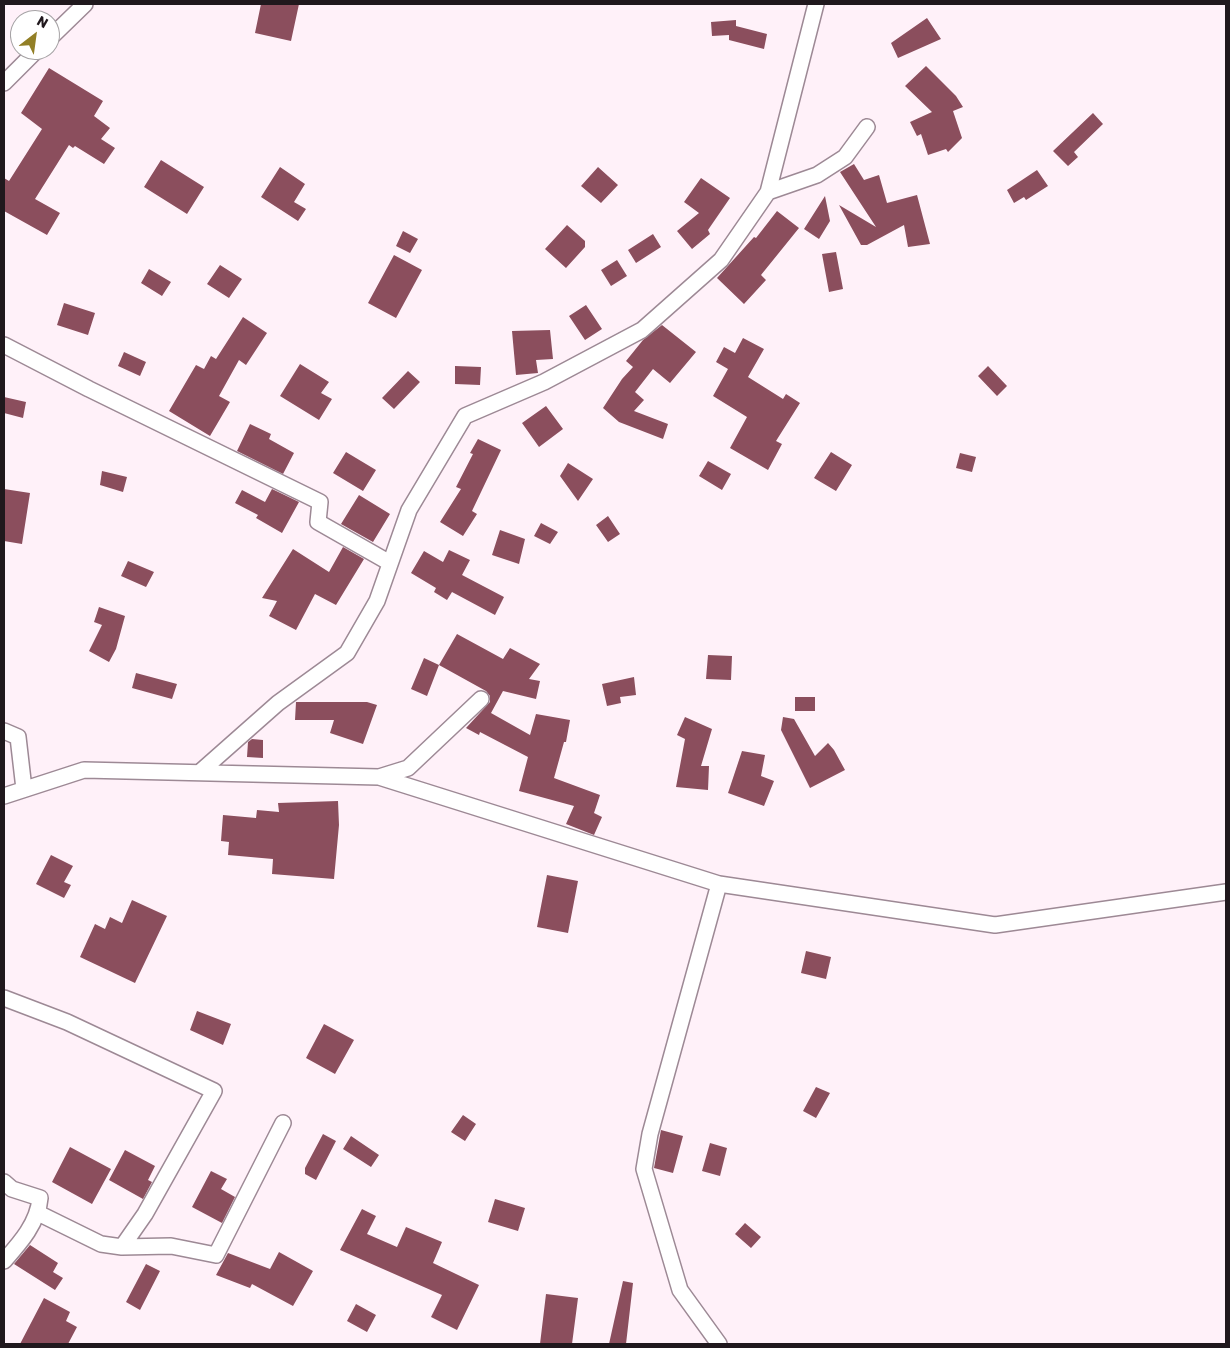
<!DOCTYPE html>
<style>
body{margin:0}
#map{position:relative;width:1230px;height:1348px;overflow:hidden;background:#fff1f9;font-family:Rubik,sans-serif}
canvas{display:block}
.frame{position:absolute;inset:0;border:5px solid #20181d;pointer-events:none}
.north{position:absolute;left:10px;top:10px;width:50px;height:50px;box-sizing:border-box;background:#fff;border:1px solid #a6a3a5;border-radius:50%;rotate:30deg;font-size:14px;font-weight:700;line-height:20px;text-align:center;color:#20181d}
.north::after{content:'';display:block;margin:auto;width:18px;height:22px;background:#927f26;clip-path:polygon(50% 0,100% 100%,50% 72%,0 100%)}
</style>
<div id="map">
<canvas width="1230" height="1348"></canvas>
<div class="frame"></div>
<div class="north">N</div>
</div>
<script>
const context = document.querySelector('canvas').getContext('2d');
context.lineJoin = 'round';
function fill(path, color) { context.fillStyle = color; context.fill(path, 'evenodd'); }
function strokePath(path, color, width, dash) { context.strokeStyle = color; context.lineWidth = width; context.lineCap = dash ? 'butt' : 'round'; context.setLineDash(dash || []); context.stroke(path); }
fill(new Path2D(`
 M 261,4 L 299,4 L 291,41 L 255,33 Z
 M 927,18 L 941,39 L 898,58 L 891,43 Z
 M 736,20 L 736,26 L 767,34 L 764,49 L 729,40 L 729,35 L 712,36 L 711,22 Z
 M 926,66 L 956,96 L 963,107 L 953,111 L 962,138 L 948,152 L 946,149 L 928,155 L 921,134 L 917,136 L 910,122 L 932,112 L 905,86 Z
 M 49,68 L 103,101 L 94,116 L 110,128 L 101,139 L 115,148 L 104,164 L 75,146 L 73,148 L 69,145 L 35,199 L 60,213 L 47,235 L 4,211 L 4,178 L 9,181 L 42,129 L 21,113 Z
 M 1093,113 L 1103,124 L 1074,152 L 1078,157 L 1068,166 L 1053,151 Z
 M 161,160 L 204,187 L 187,214 L 144,187 Z
 M 854,164 L 864,180 L 879,175 L 887,203 L 917,195 L 930,244 L 908,247 L 904,225 L 867,245 L 861,245 L 839,205 L 876,227 L 840,172 Z
 M 280,167 L 305,184 L 294,202 L 306,209 L 298,221 L 261,197 Z
 M 598,167 L 618,185 L 601,203 L 581,186 Z
 M 1037,170 L 1048,186 L 1026,200 L 1024,197 L 1014,203 L 1007,190 Z
 M 701,178 L 730,198 L 708,230 L 710,234 L 692,249 L 677,231 L 699,213 L 684,202 Z
 M 825,196 L 830,221 L 819,239 L 804,229 Z
 M 777,211 L 799,228 L 761,275 L 766,280 L 744,304 L 717,278 L 754,237 L 756,238 Z
 M 567,225 L 585,241 L 585,247 L 566,268 L 545,249 Z
 M 403,231 L 418,239 L 410,253 L 396,246 Z
 M 653,234 L 661,247 L 636,263 L 628,250 Z
 M 836,252 L 843,289 L 829,292 L 822,254 Z
 M 394,255 L 422,270 L 396,318 L 368,303 Z
 M 617,260 L 627,276 L 611,286 L 601,270 Z
 M 220,265 L 242,279 L 229,298 L 207,284 Z
 M 149,269 L 171,282 L 162,296 L 141,283 Z
 M 64,303 L 95,313 L 88,335 L 57,325 Z
 M 586,305 L 602,329 L 585,340 L 569,316 Z
 M 243,317 L 267,333 L 246,365 L 239,360 L 219,396 L 230,402 L 210,436 L 169,411 L 196,365 L 204,369 L 211,356 L 216,359 Z
 M 662,325 L 696,352 L 670,383 L 653,369 L 635,392 L 644,400 L 634,411 L 668,424 L 663,439 L 619,422 L 603,408 L 622,379 L 633,367 L 626,361 L 643,340 Z
 M 550,330 L 553,359 L 536,360 L 538,373 L 516,375 L 512,331 Z
 M 743,338 L 764,349 L 748,377 L 783,399 L 786,394 L 800,403 L 776,441 L 782,444 L 768,470 L 730,448 L 747,417 L 713,396 L 728,369 L 716,362 L 724,347 L 735,353 Z
 M 124,352 L 146,362 L 140,376 L 118,366 Z
 M 300,364 L 329,382 L 321,393 L 332,399 L 319,420 L 280,396 Z
 M 455,366 L 481,367 L 480,385 L 455,384 Z
 M 988,366 L 1007,386 L 997,396 L 978,376 Z
 M 408,371 L 420,382 L 394,409 L 382,398 Z
 M 4,397 L 26,402 L 23,418 L 4,413 Z
 M 546,406 L 563,429 L 539,447 L 522,423 Z
 M 250,424 L 271,434 L 269,439 L 294,453 L 283,474 L 237,451 Z
 M 478,439 L 501,450 L 472,511 L 477,514 L 463,536 L 440,522 L 461,489 L 456,487 L 473,454 L 470,453 Z
 M 346,452 L 376,470 L 363,491 L 333,473 Z
 M 831,452 L 852,465 L 836,491 L 814,478 Z
 M 960,453 L 976,457 L 972,472 L 956,468 Z
 M 708,461 L 731,474 L 722,490 L 699,476 Z
 M 568,463 L 593,479 L 578,501 L 560,476 Z
 M 102,471 L 127,477 L 123,492 L 100,485 Z
 M 4,489 L 30,493 L 22,544 L 4,541 Z
 M 272,489 L 299,502 L 282,533 L 256,518 L 258,515 L 235,503 L 242,490 L 265,502 Z
 M 359,495 L 390,514 L 373,542 L 341,524 Z
 M 608,516 L 620,534 L 608,542 L 596,525 Z
 M 541,523 L 558,532 L 550,544 L 534,536 Z
 M 500,530 L 525,539 L 519,564 L 492,555 Z
 M 343,547 L 364,559 L 336,605 L 315,594 L 296,630 L 269,616 L 277,601 L 262,598 L 293,549 L 329,572 Z
 M 449,550 L 470,560 L 462,575 L 504,597 L 495,615 L 452,592 L 447,600 L 434,592 L 436,588 L 411,573 L 424,551 L 443,562 Z
 M 128,561 L 154,572 L 146,587 L 121,576 Z
 M 99,607 L 125,616 L 116,649 L 109,662 L 89,651 L 102,625 L 94,622 Z
 M 457,634 L 503,659 L 510,648 L 540,664 L 529,679 L 540,681 L 536,699 L 503,691 L 491,713 L 530,735 L 536,714 L 570,720 L 566,742 L 564,742 L 554,778 L 600,795 L 594,813 L 602,817 L 594,835 L 566,824 L 574,806 L 519,791 L 528,757 L 480,732 L 479,735 L 466,728 L 490,702 L 490,696 L 486,691 L 439,665 L 427,696 L 411,689 L 424,658 L 439,665 Z
 M 708,655 L 732,656 L 731,680 L 706,679 Z
 M 136,673 L 177,684 L 172,699 L 132,688 Z
 M 634,677 L 636,695 L 620,697 L 621,703 L 607,706 L 602,684 Z
 M 795,697 L 815,697 L 815,711 L 795,711 Z
 M 296,702 L 367,702 L 377,705 L 363,744 L 330,733 L 334,720 L 295,720 Z
 M 685,717 L 712,729 L 701,766 L 709,766 L 708,790 L 676,787 L 685,739 L 677,735 Z
 M 783,717 L 794,719 L 815,756 L 828,743 L 834,750 L 845,770 L 810,788 L 781,730 Z
 M 252,739 L 263,740 L 263,758 L 247,757 L 248,742 Z
 M 742,751 L 765,755 L 761,776 L 774,781 L 764,806 L 728,793 Z
 M 338,801 L 339,825 L 334,879 L 272,874 L 273,859 L 228,855 L 229,842 L 221,841 L 223,815 L 256,818 L 257,810 L 279,812 L 278,803 Z
 M 51,855 L 73,866 L 64,882 L 71,885 L 64,898 L 36,884 Z
 M 547,875 L 578,881 L 568,933 L 537,927 Z
 M 132,900 L 167,916 L 135,983 L 80,957 L 95,924 L 105,929 L 110,917 L 122,923 Z
 M 806,951 L 831,957 L 826,979 L 801,973 Z
 M 197,1011 L 231,1024 L 223,1045 L 190,1030 Z
 M 324,1024 L 354,1040 L 335,1074 L 306,1058 Z
 M 816,1087 L 830,1093 L 816,1118 L 803,1111 Z
 M 463,1115 L 476,1124 L 465,1141 L 451,1132 Z
 M 661,1130 L 683,1136 L 673,1173 L 654,1168 Z
 M 323,1134 L 336,1141 L 316,1180 L 305,1174 L 305,1168 Z
 M 351,1136 L 379,1155 L 371,1167 L 343,1149 Z
 M 710,1143 L 727,1148 L 720,1176 L 702,1171 Z
 M 70,1147 L 111,1169 L 92,1204 L 52,1182 Z
 M 125,1150 L 155,1166 L 148,1180 L 152,1182 L 143,1199 L 109,1180 Z
 M 211,1171 L 227,1179 L 221,1189 L 235,1197 L 222,1223 L 192,1207 Z
 M 495,1199 L 525,1208 L 518,1231 L 488,1222 Z
 M 362,1209 L 376,1216 L 367,1234 L 397,1247 L 406,1227 L 442,1242 L 433,1263 L 479,1285 L 457,1330 L 431,1317 L 442,1295 L 340,1250 Z
 M 745,1223 L 761,1237 L 751,1248 L 735,1234 Z
 M 30,1245 L 58,1263 L 53,1272 L 63,1278 L 55,1290 L 14,1264 Z
 M 279,1252 L 313,1271 L 293,1306 L 252,1284 L 250,1288 L 216,1275 L 228,1253 L 270,1269 Z
 M 146,1264 L 160,1271 L 140,1310 L 126,1302 Z
 M 623,1281 L 633,1283 L 626,1344 L 609,1344 Z
 M 546,1294 L 578,1298 L 572,1344 L 540,1344 Z
 M 44,1298 L 70,1312 L 66,1321 L 77,1327 L 68,1344 L 20,1344 Z
 M 356,1304 L 376,1315 L 367,1332 L 347,1321 Z`), '#8b4e5d');
const minor = new Path2D(`
 M 50,38 L 85,4
 M 4,83 L 37,50
 M 768,192 L 816,4
 M 4,345 L 89,389 L 320,502 L 318,522 L 390,563
 M 4,731 L 18,737 L 24,789
 M 200,772 L 278,703 L 347,653 L 377,601 L 409,510 L 465,416 L 544,382 L 642,330 L 721,260 L 768,192 L 817,175 L 845,157 L 867,127
 M 379,777 L 408,768 L 481,699
 M 4,796 L 84,770 L 379,777 L 719,884 L 995,925 L 1226,892
 M 4,998 L 67,1022 L 214,1091 L 145,1214 L 122,1247 L 101,1244 L 38,1213
 M 4,1182 L 12,1189 L 40,1198 C 38,1223 20,1243 4,1261
 M 122,1247 L 171,1246 L 216,1255 L 283,1123
 M 719,1344 L 680,1290 L 644,1169 L 650,1134 L 719,884`);
strokePath(minor, '#9d8995', 18);
strokePath(minor, '#fff', 15);
</script>
